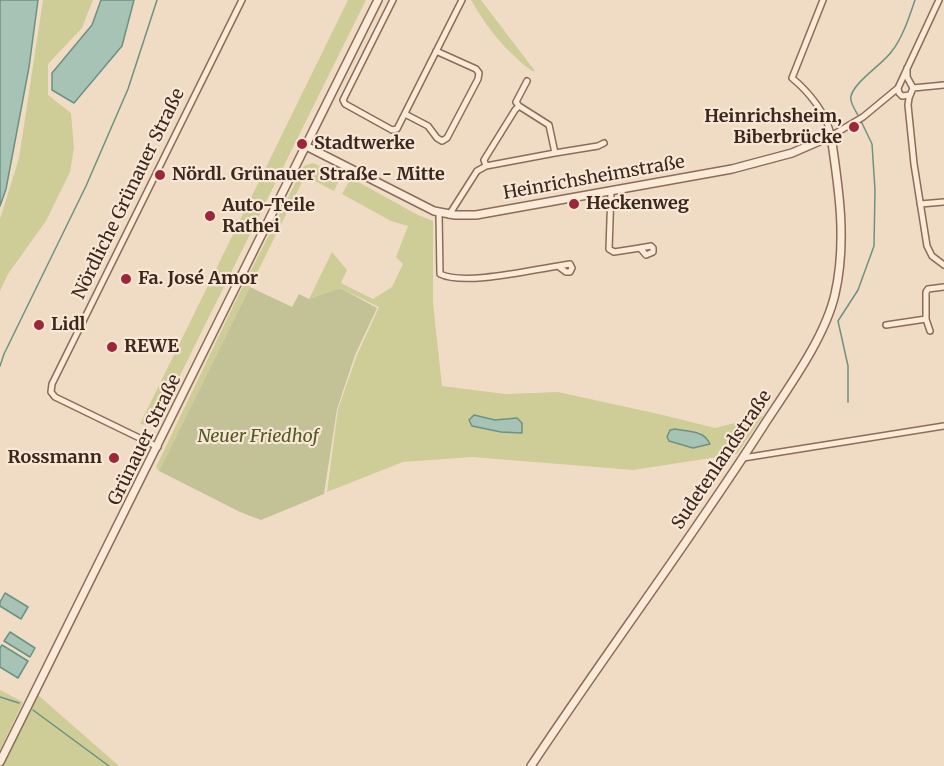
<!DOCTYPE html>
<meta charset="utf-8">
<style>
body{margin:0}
canvas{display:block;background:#f0dcc4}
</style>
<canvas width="944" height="766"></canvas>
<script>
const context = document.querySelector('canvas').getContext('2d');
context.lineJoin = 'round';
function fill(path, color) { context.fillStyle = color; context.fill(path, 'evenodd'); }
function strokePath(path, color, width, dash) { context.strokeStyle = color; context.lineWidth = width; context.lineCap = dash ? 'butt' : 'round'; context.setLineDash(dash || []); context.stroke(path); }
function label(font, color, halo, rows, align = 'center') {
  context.font = font + ' Merriweather,serif'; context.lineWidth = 4.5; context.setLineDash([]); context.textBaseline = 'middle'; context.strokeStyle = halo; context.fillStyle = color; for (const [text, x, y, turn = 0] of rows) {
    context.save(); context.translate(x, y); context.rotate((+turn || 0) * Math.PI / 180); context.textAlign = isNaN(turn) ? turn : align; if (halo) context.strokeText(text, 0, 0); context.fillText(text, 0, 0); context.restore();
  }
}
fill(new Path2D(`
 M 43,0 L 93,0 L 82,28 L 48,64 L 48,95 L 71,113 L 74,148 L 70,172 L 46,221 L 8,274 L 0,291 L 0,219 L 19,158 Z
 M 348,0 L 366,0 L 155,426 L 140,424 Z
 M 471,0 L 481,0 L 535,71 L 532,71 C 506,52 487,28 471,0 Z
 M 313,163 L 334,173 L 340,178 L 334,191 L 305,176 L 159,471 L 156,467 L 238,296 L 304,166 Z
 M 351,178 L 418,215 L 433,221 L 433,303 L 442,386 L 505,394 L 558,392 L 663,415 L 715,428 L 763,416 L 737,454 L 633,470 L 472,457 L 403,462 L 327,492 L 338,409 L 357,355 L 379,307 L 340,288 L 309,299 L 332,252 L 347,270 L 341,283 L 373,299 L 392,287 L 403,264 L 396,257 L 408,226 L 391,221 L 342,194 ZM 474,415 L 495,420 L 517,418 L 501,432 ZM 675,429 L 699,432 L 709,440 L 710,444 L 693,448 L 669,441 Z
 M 0,690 L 23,702 L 0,750 Z
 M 38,695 L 119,766 L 3,766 Z`), '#cfcd97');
fill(new Path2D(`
 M 250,287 L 292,307 L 299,294 L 309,299 L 340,288 L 377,308 L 355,355 L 337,409 L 324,494 L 261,520 L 240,512 L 159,471 Z`), '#c3c296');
const water = new Path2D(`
 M 0,0 L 38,0 L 29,67 L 6,189 L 0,206 Z
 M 101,0 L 134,0 L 122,46 L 74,103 L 52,90 L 52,73 L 92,25 Z
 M 474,415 L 495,420 L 517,418 L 522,423 L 522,433 L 501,432 L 472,426 L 469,420 Z
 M 675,429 C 688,432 704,430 710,444 L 693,448 L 669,441 L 667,437 L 670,430 Z
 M 5,593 L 28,607 L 21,619 L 0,606 L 0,602 Z
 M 10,632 L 35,648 L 30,657 L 4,641 Z
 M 2,645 L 28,661 L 18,678 L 0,667 L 0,648 Z`);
fill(water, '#a6c3b6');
strokePath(water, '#6c9282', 1.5);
strokePath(new Path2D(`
 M 859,117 C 856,111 849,102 851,96 C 855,81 882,65 892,51 C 903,37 909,17 915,0
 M 0,366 L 4,354 L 86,186 L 128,89 L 157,0
 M 848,402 L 848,366 L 838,321 L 858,290 L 874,246 L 875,190 L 872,144 L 861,121
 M 0,697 L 19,703
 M 33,710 L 109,766`), '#6c9282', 1.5);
const minor = new Path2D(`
 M 393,0 L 343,100 L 345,104 L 392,130 L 397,129 L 462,0
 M 823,0 L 792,78 C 808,91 828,115 831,136 L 863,117 L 898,88 L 939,0
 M 907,68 L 907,77 L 913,88
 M 898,88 L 899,93 L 902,96 L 910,95
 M 913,88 L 909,98 L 908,105 L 914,164 L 927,246 L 932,256 L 944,265
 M 913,88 L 944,85
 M 519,106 L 516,102 L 527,81
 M 405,114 L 428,126 L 437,138 L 442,141 L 447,138 L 478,79 L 479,73 L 476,69 L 436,51
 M 555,153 L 598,146 L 604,143
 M 611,191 L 609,249 L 614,252 L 640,248 L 651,246 L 653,248 L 653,252 L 646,255 L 640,248
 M 920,204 L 944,202
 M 439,213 L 440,274 C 464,286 531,270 558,266 L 566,272 L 570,272 L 572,268 L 570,264 L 558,266
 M 449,215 L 477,171 L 486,166 L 484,160 L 515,110 L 519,106 L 549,125 L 555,153 L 486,166
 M 926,319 L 930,331
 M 886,325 L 926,319 L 926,292 L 928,289 L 944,287
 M 158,447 L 55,397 L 51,392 L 52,384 L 242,0
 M 743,458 L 944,426`);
const tertiary = new Path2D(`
 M 306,146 L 434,211 L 455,215 L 476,215 L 732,169 L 792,153 L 831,136 C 839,189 847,242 835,294 C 825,338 788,388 764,425 C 690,541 607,651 531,766
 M 0,762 L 378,0`);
strokePath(minor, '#8b6c59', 8);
strokePath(tertiary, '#8b6c59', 10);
strokePath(minor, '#faead7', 5);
strokePath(tertiary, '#faead7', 7);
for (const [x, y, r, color] of [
 [854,127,6,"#9d273a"],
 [302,144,6,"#9d273a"],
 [160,175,6,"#9d273a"],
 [574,204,6,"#9d273a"],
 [210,216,6,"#9d273a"],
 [126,279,6,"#9d273a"],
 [39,325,6,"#9d273a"],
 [112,347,6,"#9d273a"],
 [114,458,6,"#9d273a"]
]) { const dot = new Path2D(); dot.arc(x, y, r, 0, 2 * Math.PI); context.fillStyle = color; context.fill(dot); strokePath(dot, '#f7e7d4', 2); }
label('bold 18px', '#3b271e', '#f7e7d4', [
 ["Heinrichsheim,",842,117,"right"],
 ["Biberbrücke",842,138,"right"],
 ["Stadtwerke",314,144],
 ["Nördl. Grünauer Straße - Mitte",172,175],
 ["Heckenweg",586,204],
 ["Auto-Teile",222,206],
 ["Rathei",222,227],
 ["Fa. José Amor",138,279],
 ["Lidl",51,325],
 ["REWE",124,347],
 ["Rossmann",102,458,"right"]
], 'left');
label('18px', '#3b271e', '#f7e7d4', [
 ["Heinrichsheimstraße",594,178,-10],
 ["Nördliche Grünauer Straße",129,194,-64],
 ["Grünauer Straße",145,440,-64],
 ["Sudetenlandstraße",722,460,-56]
]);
label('italic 18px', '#535824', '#f7e7d4', [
 ["Neuer Friedhof",258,437]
]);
</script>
